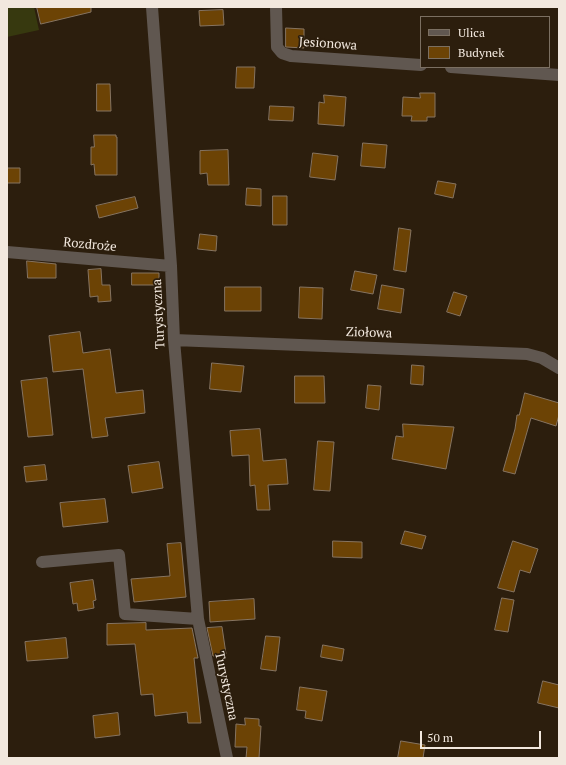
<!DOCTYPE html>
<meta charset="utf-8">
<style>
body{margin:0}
#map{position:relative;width:566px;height:765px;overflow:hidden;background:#2c1e0d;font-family:"PT Serif",serif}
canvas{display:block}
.frame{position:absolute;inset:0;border:8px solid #f2e8de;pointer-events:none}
.legend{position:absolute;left:420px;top:16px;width:130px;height:52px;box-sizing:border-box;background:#2c1e0d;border:1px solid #7b6f61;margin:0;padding:5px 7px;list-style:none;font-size:12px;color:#f2e8de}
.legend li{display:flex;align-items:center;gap:8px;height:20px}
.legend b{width:20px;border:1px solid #7b6f61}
.scale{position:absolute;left:420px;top:731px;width:121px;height:18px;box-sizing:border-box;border:2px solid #f2e8de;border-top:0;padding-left:5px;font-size:12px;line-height:14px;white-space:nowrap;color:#f2e8de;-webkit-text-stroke:3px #2c1e0d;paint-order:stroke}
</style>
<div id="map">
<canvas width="566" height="765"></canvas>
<div class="frame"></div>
<ul class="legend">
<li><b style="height:5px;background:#605750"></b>Ulica</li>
<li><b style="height:11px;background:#6c4305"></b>Budynek</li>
</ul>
<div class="scale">50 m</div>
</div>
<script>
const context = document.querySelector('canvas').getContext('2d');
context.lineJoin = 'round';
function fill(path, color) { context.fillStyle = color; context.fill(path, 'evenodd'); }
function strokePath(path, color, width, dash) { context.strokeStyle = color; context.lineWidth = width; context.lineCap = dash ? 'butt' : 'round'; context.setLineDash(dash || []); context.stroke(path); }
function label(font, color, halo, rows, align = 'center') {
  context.font = font + ' "PT Serif",serif'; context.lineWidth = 3.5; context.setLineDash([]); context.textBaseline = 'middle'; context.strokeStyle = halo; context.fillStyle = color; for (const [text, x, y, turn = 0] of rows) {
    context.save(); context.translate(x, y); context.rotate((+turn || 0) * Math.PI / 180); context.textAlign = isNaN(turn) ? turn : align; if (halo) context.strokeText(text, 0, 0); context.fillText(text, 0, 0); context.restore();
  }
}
fill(new Path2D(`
 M 7,7 L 34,7 L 39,30 L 7,37 Z`), '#37390f');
const building = new Path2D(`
 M 37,7 L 91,7 L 91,12 L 41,24 Z
 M 223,10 L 224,25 L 200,26 L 199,11 Z
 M 286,28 L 304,29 L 304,48 L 286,47 Z
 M 237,67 L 255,67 L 254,88 L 236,88 Z
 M 97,84 L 110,84 L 111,111 L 97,111 Z
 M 420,93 L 435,93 L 435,117 L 427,117 L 427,121 L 411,121 L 412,116 L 402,116 L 403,97 L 420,98 Z
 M 324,95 L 346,97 L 344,126 L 318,124 L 319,102 L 324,103 Z
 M 270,106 L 294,107 L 293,121 L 269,120 Z
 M 94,135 L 116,135 L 116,137 L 117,137 L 117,175 L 95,175 L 94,164 L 91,165 L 91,147 L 94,147 Z
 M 363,143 L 387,145 L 385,168 L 361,166 Z
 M 228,150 L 229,185 L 208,185 L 207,173 L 200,174 L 200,151 Z
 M 313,153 L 338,156 L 335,180 L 310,177 Z
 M 7,168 L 20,168 L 20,183 L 7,183 Z
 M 438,181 L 456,184 L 453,198 L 435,194 Z
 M 247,188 L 261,189 L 261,206 L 246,205 Z
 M 273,196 L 287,196 L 287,225 L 273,225 Z
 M 135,197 L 138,208 L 99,218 L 96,206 Z
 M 399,228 L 411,230 L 406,272 L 394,270 Z
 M 200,234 L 217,236 L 216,251 L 198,249 Z
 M 27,261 L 56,264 L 56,278 L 28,278 Z
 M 101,269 L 102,285 L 110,285 L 111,301 L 98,302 L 98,296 L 90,297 L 88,270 Z
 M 355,271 L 377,275 L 373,294 L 351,290 Z
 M 132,273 L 159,273 L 159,285 L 132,285 Z
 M 382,285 L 404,289 L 401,313 L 378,309 Z
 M 225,287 L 261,287 L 261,311 L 225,311 Z
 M 300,287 L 323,288 L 322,319 L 299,318 Z
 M 454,292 L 467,296 L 460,316 L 447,312 Z
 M 80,332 L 83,353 L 110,349 L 116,393 L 143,390 L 145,413 L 105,418 L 108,436 L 92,438 L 83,369 L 53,372 L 49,336 Z
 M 212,363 L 244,366 L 241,392 L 210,389 Z
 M 412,365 L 424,366 L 423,385 L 411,384 Z
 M 295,376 L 324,376 L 325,403 L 295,403 Z
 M 47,378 L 53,435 L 28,437 L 21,381 Z
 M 368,385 L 381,386 L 379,410 L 366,408 Z
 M 525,393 L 559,403 L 559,415 L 556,426 L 531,418 L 515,474 L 503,471 L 515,429 L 517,415 L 519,415 Z
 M 403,424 L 454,427 L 446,469 L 392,459 L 396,436 L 403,437 Z
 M 260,429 L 263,461 L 286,459 L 288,484 L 268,485 L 270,510 L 257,510 L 255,485 L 250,486 L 249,455 L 232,456 L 230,431 Z
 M 318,441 L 334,442 L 330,491 L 314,490 Z
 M 159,462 L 163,488 L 132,493 L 128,466 Z
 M 45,465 L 47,480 L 26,482 L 24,467 Z
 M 105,499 L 108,522 L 63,527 L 60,503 Z
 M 405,531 L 426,536 L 422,549 L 401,544 Z
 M 333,541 L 362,542 L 362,558 L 333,557 Z
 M 513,541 L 538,549 L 530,573 L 520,570 L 514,592 L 498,588 Z
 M 181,543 L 186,597 L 134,602 L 131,579 L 170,576 L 167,544 Z
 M 93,580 L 96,600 L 93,601 L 94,608 L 78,611 L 77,603 L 73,604 L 70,583 Z
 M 502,598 L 514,600 L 508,632 L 495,630 Z
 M 254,599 L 255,619 L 210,622 L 209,602 Z
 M 146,623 L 146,630 L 192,628 L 198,658 L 194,658 L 201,723 L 188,723 L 187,712 L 155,716 L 153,694 L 141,695 L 135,644 L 107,645 L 107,624 Z
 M 222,627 L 226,654 L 213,656 L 207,628 Z
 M 266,636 L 280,637 L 276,671 L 261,669 Z
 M 66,638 L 68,658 L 27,661 L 25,642 Z
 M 323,645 L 344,649 L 342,661 L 321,657 Z
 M 543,681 L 559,685 L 559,708 L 538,703 Z
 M 300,687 L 327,691 L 322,721 L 305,718 L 306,711 L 297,710 Z
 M 118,713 L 120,735 L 95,738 L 93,716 Z
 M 245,718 L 259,719 L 259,726 L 261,726 L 259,758 L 246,758 L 247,747 L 235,747 L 236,724 L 245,725 Z
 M 401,741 L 425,745 L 423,758 L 398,758 Z`);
fill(building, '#6c4305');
strokePath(building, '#867461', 1);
strokePath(new Path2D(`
 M 152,7 L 171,266 L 174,340 L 198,619 L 227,758
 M 276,7 L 277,47 L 282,53 L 291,56 L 421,65
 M 451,67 L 559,75
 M 7,252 L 171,266
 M 174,340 L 527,354 L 542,358 L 559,368
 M 42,562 L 119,555 L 125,614 L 198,619`), '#605750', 12);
label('13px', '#f2e8de', '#2c1e0d', [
 ["Jesionowa",328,44,4],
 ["Rozdroże",90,245,5],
 ["Turystyczna",159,314,-93],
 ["Ziołowa",369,333,2],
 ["Turystyczna",226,686,78]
]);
</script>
